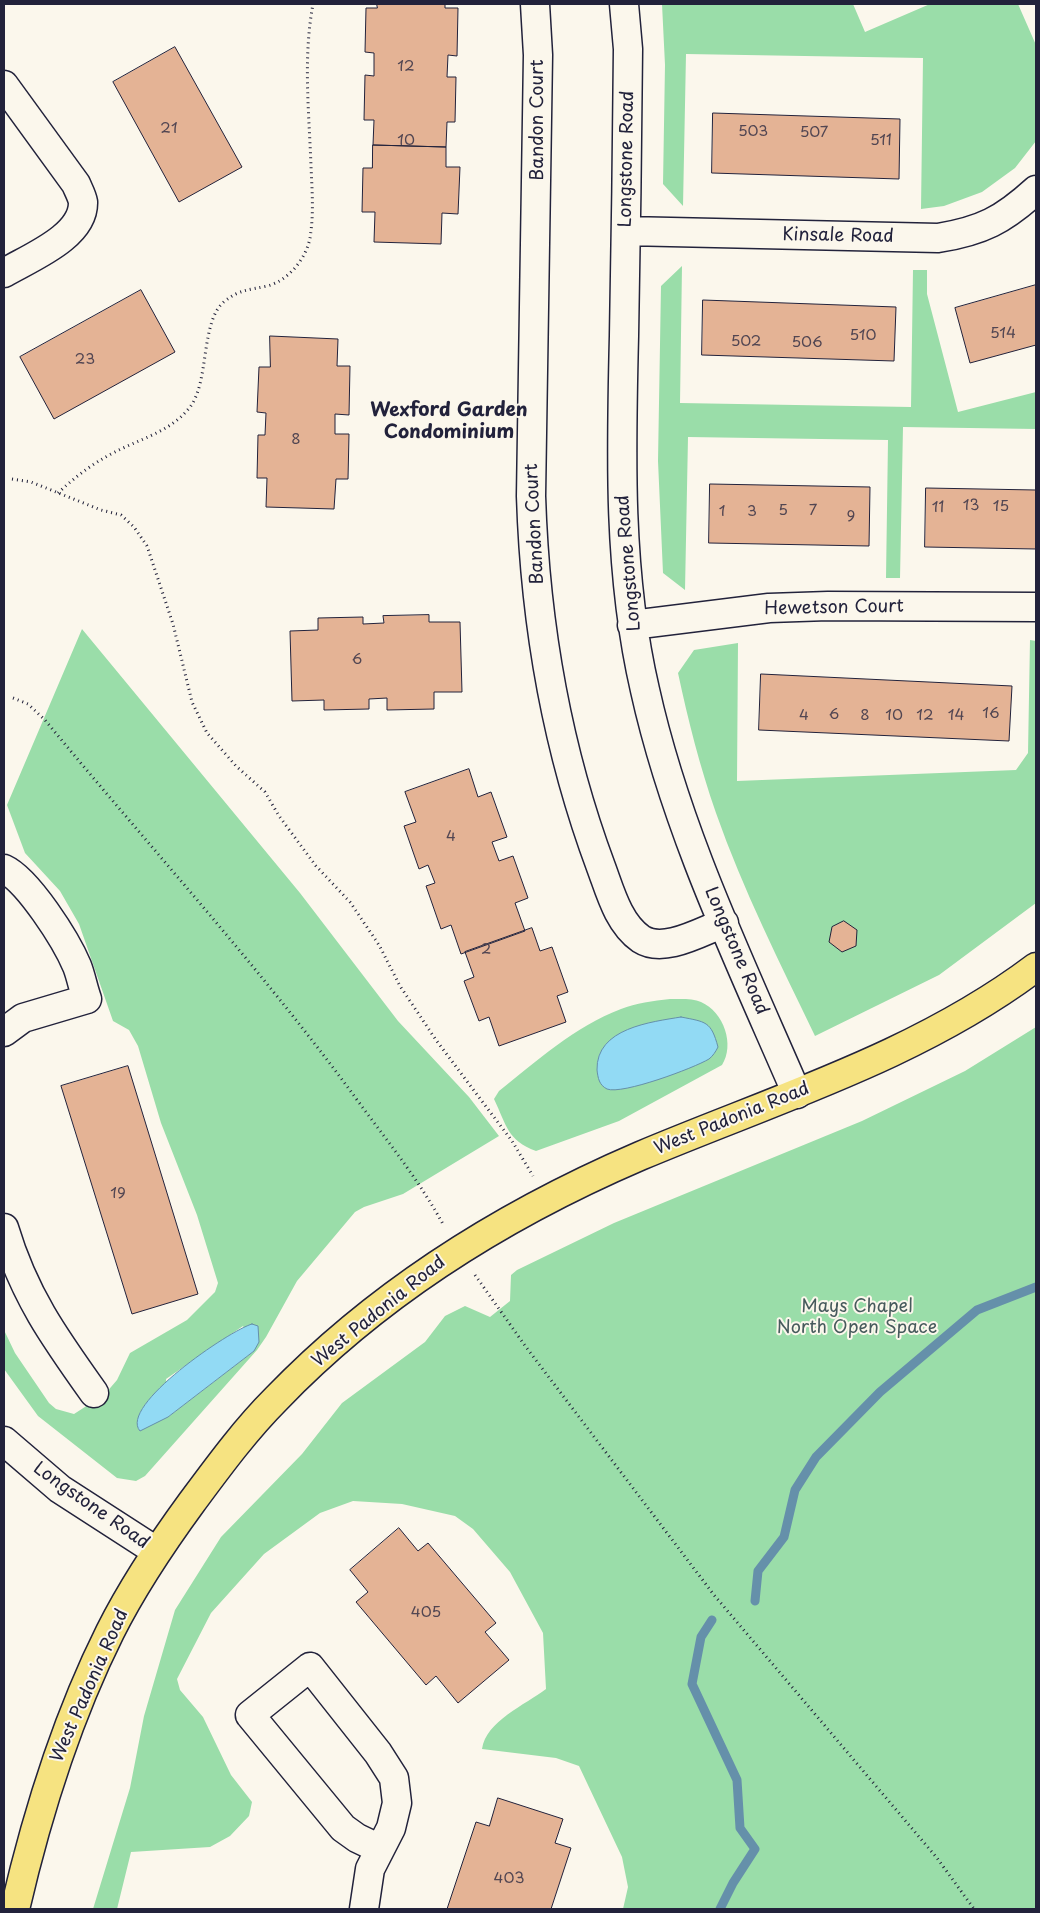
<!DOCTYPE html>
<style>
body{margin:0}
#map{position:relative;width:1040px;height:1913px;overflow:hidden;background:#fbf7ec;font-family:"Playpen Sans",sans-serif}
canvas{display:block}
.frame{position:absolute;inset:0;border:5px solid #22223b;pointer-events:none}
</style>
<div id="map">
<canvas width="1040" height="1913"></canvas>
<div class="frame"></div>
</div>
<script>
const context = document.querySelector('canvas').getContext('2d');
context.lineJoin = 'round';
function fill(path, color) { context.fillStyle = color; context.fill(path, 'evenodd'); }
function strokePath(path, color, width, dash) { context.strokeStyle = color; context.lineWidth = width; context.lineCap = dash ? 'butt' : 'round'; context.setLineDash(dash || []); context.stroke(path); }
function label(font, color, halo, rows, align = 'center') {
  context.font = font + ' "Playpen Sans",sans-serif'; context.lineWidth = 4; context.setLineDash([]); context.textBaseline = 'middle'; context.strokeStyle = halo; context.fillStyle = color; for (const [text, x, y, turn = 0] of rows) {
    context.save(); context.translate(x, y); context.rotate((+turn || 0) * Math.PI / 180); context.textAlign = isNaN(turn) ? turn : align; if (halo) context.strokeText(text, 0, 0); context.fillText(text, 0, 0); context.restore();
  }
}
fill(new Path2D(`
 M 662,4 L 853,4 L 865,32 L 930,4 L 1018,4 L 1036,45 L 1036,141 L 1015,168 L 982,192 L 944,206 L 921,209 L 923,58 L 686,54 L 683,206 L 663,184 L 665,65 Z
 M 682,266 L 680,403 L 911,407 L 913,270 L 927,270 L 927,294 L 958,412 L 1036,392 L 1036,429 L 903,427 L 900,578 L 886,578 L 888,440 L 688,437 L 685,590 L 663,573 L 658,461 L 661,286 Z
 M 82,629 L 300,893 L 398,1021 L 469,1097 L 499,1136 L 403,1194 L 364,1207 L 355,1212 L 297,1281 L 266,1337 L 257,1350 L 145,1476 L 136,1481 L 117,1478 L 38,1416 L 4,1369 L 4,1330 L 15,1353 L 49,1403 L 56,1409 L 74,1414 L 105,1394 L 117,1380 L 130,1353 L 187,1320 L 215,1292 L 218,1283 L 197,1215 L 161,1123 L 138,1046 L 129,1030 L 113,1021 L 79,924 L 60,891 L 25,853 L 7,805 ZM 243,1326 L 254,1351 L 168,1417 L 166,1379 Z
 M 1030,640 L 1036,641 L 1036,903 L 939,975 L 815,1036 C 780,963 743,890 716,813 C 700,767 688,720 678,673 L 694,650 L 738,643 L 737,781 L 1016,770 L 1028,753 Z
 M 670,999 C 679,999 693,998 701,1002 C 724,1012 735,1045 722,1065 L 619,1121 L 536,1151 C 507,1140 507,1126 494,1099 L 499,1091 C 536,1062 575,1026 621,1009 C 636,1003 653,1001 670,999 Z
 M 1036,1027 L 1036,1909 L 623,1909 L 628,1887 L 622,1857 L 579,1766 L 556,1758 L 482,1749 C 486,1721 525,1705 546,1689 L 543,1633 L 510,1572 L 473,1529 L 455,1516 L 402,1504 L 353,1501 L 320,1513 L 264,1554 L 211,1613 L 177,1679 L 180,1690 L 203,1717 L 231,1775 L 252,1802 L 249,1816 L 230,1836 L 210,1847 L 131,1852 L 117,1909 L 93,1909 L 130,1788 L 144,1716 L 175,1610 L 221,1537 L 302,1454 L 342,1403 L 425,1342 L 445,1316 L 465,1306 L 490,1317 L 510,1301 L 511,1275 L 517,1270 L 614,1223 L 862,1121 L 965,1071 Z`), '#9adda9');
const water = new Path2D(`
 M 681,1017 C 706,1022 711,1021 718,1047 C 716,1051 713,1056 709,1059 C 694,1068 622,1095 607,1089 C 599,1085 598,1078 597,1070 C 596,1028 651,1022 681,1017 Z
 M 252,1324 L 258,1326 L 259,1342 L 254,1351 L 168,1417 L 140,1431 C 118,1406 230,1330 252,1324 Z`);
fill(water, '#92daf4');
strokePath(water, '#6590aa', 1);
strokePath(new Path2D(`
 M 755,1601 L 758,1571 L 784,1537 L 795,1490 L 816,1457 L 880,1392 L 977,1310 L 1036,1287
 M 712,1620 L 701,1637 L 692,1684 L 737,1780 L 740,1828 L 755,1849 L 733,1883 L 720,1909`), '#6590aa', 9);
const building = new Path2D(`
 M 377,4 L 445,4 L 445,8 L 458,8 L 457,56 L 448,55 L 447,77 L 456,77 L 455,122 L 447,122 L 446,147 L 373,145 L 374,120 L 364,120 L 365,75 L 374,76 L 374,53 L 365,52 L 366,8 L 377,8 Z
 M 175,47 L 242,167 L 179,202 L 113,82 Z
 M 713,113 L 900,119 L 899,179 L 712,173 Z
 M 373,145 L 446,147 L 446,167 L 460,167 L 458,214 L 442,213 L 441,244 L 374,242 L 375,212 L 362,212 L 363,168 L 372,168 Z
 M 1036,285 L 1036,345 L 970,363 L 955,308 Z
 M 141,290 L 175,352 L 54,419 L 20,357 Z
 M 703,300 L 896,307 L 894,361 L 702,355 Z
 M 270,336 L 338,339 L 337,366 L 350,366 L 349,415 L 335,414 L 335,434 L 349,434 L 348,479 L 336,479 L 334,509 L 266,507 L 267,478 L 257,478 L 258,435 L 265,435 L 266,413 L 257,412 L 259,367 L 270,367 Z
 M 710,484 L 870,487 L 869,546 L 709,543 Z
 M 926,488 L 1036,490 L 1036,549 L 925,547 Z
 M 429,615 L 429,622 L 460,622 L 462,692 L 434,692 L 434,709 L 387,710 L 387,698 L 369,699 L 369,709 L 324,710 L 324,700 L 292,701 L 290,631 L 318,630 L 318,618 L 363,617 L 363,624 L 384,623 L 383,616 Z
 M 761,674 L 1012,686 L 1009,741 L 759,730 Z
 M 469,769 L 478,797 L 491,792 L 507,837 L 492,842 L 499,861 L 513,856 L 528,898 L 515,903 L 525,931 L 461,954 L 451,925 L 441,929 L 426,886 L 435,883 L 428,865 L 419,869 L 404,826 L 416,822 L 405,792 Z
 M 844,921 L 857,930 L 856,946 L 842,952 L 829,942 L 832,927 Z
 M 532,928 L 540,951 L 552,947 L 568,992 L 557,996 L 566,1022 L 499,1046 L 489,1017 L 479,1021 L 464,981 L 474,977 L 465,952 Z
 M 128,1066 L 198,1294 L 132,1314 L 61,1086 Z
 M 399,1528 L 418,1551 L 428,1543 L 496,1623 L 485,1632 L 509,1660 L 458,1703 L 436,1676 L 426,1685 L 356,1602 L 368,1592 L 350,1570 Z
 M 498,1798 L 563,1819 L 555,1843 L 571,1848 L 551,1909 L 447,1909 L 476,1822 L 489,1826 Z`);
fill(building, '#e4b395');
strokePath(building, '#22223b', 1);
const minor = new Path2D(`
 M 535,4 L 538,55 L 531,496 C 535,622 557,749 601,867 C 610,891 618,923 641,939 C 664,954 702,931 724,923
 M 624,4 L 628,49 C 627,145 626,240 624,336 C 621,454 618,574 645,690 C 676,830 740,962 797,1094
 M 4,85 L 76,184 C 78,189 82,196 83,202 C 84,237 29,258 4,273
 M 626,231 L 938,238 C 982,231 1003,220 1036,190
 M 632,625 L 769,608 L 828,606 L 1036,607
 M 4,869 C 28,880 66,940 77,966 C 81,976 83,988 87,999 L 23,1018 L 4,1032
 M 4,1228 C 24,1295 54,1337 94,1393
 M 4,1441 L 60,1489 L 156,1551
 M 364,1909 L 370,1869 L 391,1828 L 397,1803 L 394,1778 L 378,1753 L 310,1667 L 250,1715 L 343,1828 L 357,1838 L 380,1849`);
const major = new Path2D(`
 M 15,1909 C 37,1814 66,1720 110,1632 C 133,1586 162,1543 192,1502 C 218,1467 245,1430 276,1399 C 378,1293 505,1214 640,1156 C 775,1099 918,1056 1036,967`);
strokePath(minor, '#22223b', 31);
strokePath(major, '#22223b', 31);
strokePath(new Path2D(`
 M 12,479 L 31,482 L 101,510 L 121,515 L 134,527 L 147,546 L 173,624 L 192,702 L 207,733 L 236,766 L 265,792 L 279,816 L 316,866 L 350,902 L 379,945 L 400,986 L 436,1040 L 512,1141 L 533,1176
 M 58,493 C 75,477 92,464 113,453 C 139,439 171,432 190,407 C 210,381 200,320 225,301 C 240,289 250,290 267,286 C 288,281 306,259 310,238 C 314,214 312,190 311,166 C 309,111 303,58 313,4
 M 13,698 L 28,704 L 45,720 C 147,844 256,963 352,1093 C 384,1137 418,1178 444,1226
 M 475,1275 L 526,1347 L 714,1595 L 937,1858 L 974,1909`), '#22223b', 3, [1, 4]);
strokePath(minor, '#fbf7ec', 28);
strokePath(major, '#f6e381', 28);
label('15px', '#524652', null, [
 ["12",406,67],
 ["21",169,129],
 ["503",753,132],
 ["507",814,133],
 ["10",406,141],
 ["511",881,141],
 ["514",1003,334],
 ["510",863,336],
 ["502",746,342],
 ["506",807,343],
 ["23",85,360],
 ["8",296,440],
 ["13",971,506],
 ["15",1001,507],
 ["11",938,508],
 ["5",783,511],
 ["7",813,511],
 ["1",722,512],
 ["3",752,512],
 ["9",851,517],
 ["6",357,660],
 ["16",991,714],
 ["6",834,715],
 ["4",804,716],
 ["8",865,716],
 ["10",894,716],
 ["12",925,716],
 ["14",956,716],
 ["4",451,837],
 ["2",486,950],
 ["19",118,1194],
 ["405",426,1613],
 ["403",509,1879]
]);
label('18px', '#22223b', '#fbf7ec', [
 ["Bandon Court",538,120,-90],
 ["Longstone Road",627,159,-89],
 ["Kinsale Road",838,236,1],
 ["Bandon Court",535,524,-93],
 ["Longstone Road",629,563,-95],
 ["Hewetson Court",834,608,-1],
 ["Longstone Road",736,951,67],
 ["West Padonia Road",732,1119,-22],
 ["West Padonia Road",379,1312,-39],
 ["Longstone Road",91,1506,35],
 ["West Padonia Road",90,1686,-66]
]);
label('18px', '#465a5c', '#fbf7ec', [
 ["Mays Chapel",857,1307],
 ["North Open Space",857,1328]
]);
label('bold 19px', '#22223b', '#fbf7ec', [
 ["Wexford Garden",449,411],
 ["Condominium",449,433]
]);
</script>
